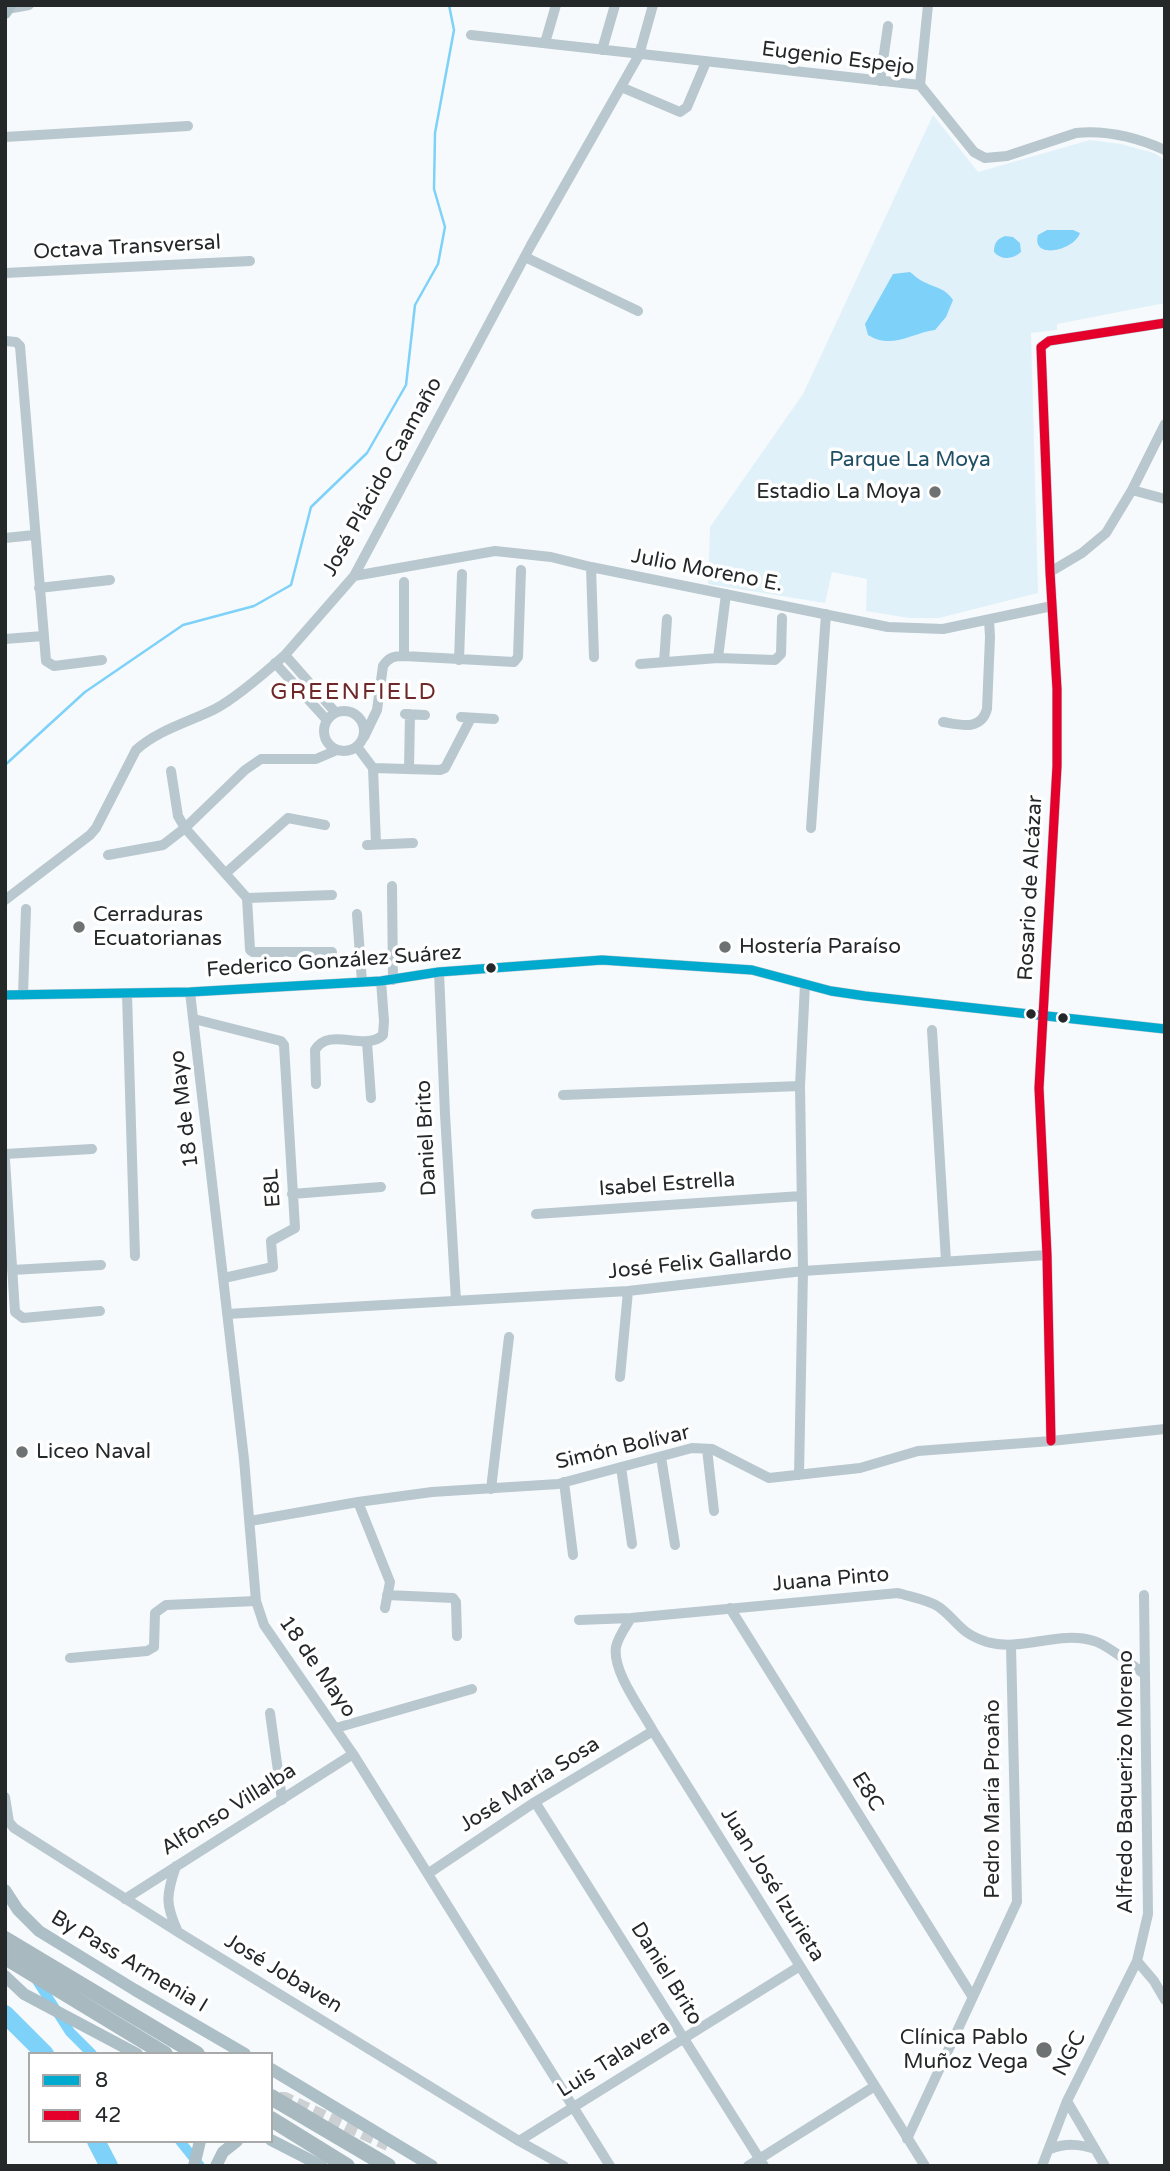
<!DOCTYPE html>
<meta charset="utf-8">
<style>
body{margin:0}
#map{position:relative;width:1170px;height:2171px;overflow:hidden;background:#f6fafc;font-family:"Varela Round",sans-serif}
canvas{display:block}
.frame{position:absolute;inset:0;border:7px solid #252829;pointer-events:none}
.legend{position:absolute;left:28px;top:2052px;width:245px;height:91px;box-sizing:border-box;background:#fff;border:2px solid #a8a9a9;margin:0;padding:9px 12px;list-style:none;font-size:21px;color:#252829}
.legend li{display:flex;align-items:center;gap:14px;height:35px}
.legend b{width:35px;border:2px solid #a8a9a9}
</style>
<div id="map">
<canvas width="1170" height="2171"></canvas>
<div class="frame"></div>
<ul class="legend">
<li><b style="height:9px;background:#00a9ce"></b>8</li>
<li><b style="height:9px;background:#e4002b"></b>42</li>
</ul>
</div>
<script>
const context = document.querySelector('canvas').getContext('2d');
context.lineJoin = 'round';
function fill(path, color) { context.fillStyle = color; context.fill(path, 'evenodd'); }
function strokePath(path, color, width, dash) { context.strokeStyle = color; context.lineWidth = width; context.lineCap = dash ? 'butt' : 'round'; context.setLineDash(dash || []); context.stroke(path); }
function label(font, color, halo, rows, align = 'center') {
  context.font = font + ' "Varela Round",sans-serif'; context.lineWidth = 7; context.setLineDash([]); context.textBaseline = 'middle'; context.strokeStyle = halo; context.fillStyle = color; for (const [text, x, y, turn = 0] of rows) {
    context.save(); context.translate(x, y); context.rotate((+turn || 0) * Math.PI / 180); context.textAlign = isNaN(turn) ? turn : align; if (halo) context.strokeText(text, 0, 0); context.fillText(text, 0, 0); context.restore();
  }
}
fill(new Path2D(`
 M 933,115 L 978,172 L 1090,140 L 1121,144 L 1154,153 L 1165,160 L 1165,303 L 1057,324 L 1057,330 L 1031,333 L 1038,593 L 939,618 L 909,618 L 866,611 L 867,579 L 832,572 L 825,603 L 708,584 L 710,527 L 803,394 Z`), '#e0f1f9');
fill(new Path2D(`
 M 1047,230 L 1073,230 L 1080,233 C 1074,251 1031,260 1038,235 Z
 M 1005,236 L 1013,237 L 1020,243 L 1021,252 C 1013,259 1002,261 994,252 C 994,243 997,239 1005,236 Z
 M 910,272 C 914,275 919,280 924,282 C 936,288 945,288 953,300 L 946,317 L 935,330 C 912,333 891,350 868,335 L 865,324 L 893,274 Z`), '#7ed1f8');
strokePath(new Path2D(`
 M 5,765 L 85,692 L 183,625 L 254,606 L 291,585 L 311,507 L 367,453 L 406,385 L 415,305 L 438,264 L 445,227 L 434,189 L 435,133 L 454,30 L 449,5`), '#7ed1f8', 2.5);
strokePath(new Path2D(`
 M 36,1979 L 70,2032 L 92,2054
 M 180,2141 L 200,2166`), '#7ed1f8', 10);
strokePath(new Path2D(`
 M 5,2014 L 45,2054
 M 96,2141 L 109,2166`), '#7ed1f8', 18);
strokePath(new Path2D(`
 M 280,2098 L 285,2098 L 388,2145`), '#ccd0d2', 12, [12, 6]);
strokePath(new Path2D(`
 M 7,9 L 29,5
 M 471,35 L 920,85 L 974,152 L 985,158 L 1007,156 L 1076,133 C 1106,130 1138,138 1165,150
 M 545,43 L 556,5
 M 602,50 L 615,5
 M 880,81 L 888,26
 M 920,85 L 928,5
 M 621,87 L 680,112 L 687,107 L 706,62
 M 5,137 L 188,126
 M 525,257 L 638,311
 M 5,273 L 250,261
 M 5,341 L 16,342 L 20,346 L 46,661 L 54,666 L 102,660
 M 1132,490 L 1165,499
 M 5,538 L 34,535
 M 591,567 L 594,657
 M 1050,572 L 1082,553 L 1106,533 L 1132,490 L 1165,424
 M 354,576 L 495,551 L 551,557 L 591,567 L 888,627 L 943,629 L 1052,606
 M 39,588 L 110,580
 M 5,639 L 43,636
 M 285,655 L 335,712
 M 404,656 L 404,582
 M 718,658 L 726,594
 M 459,660 L 462,574
 M 664,662 L 667,619
 M 275,663 L 326,719
 M 640,664 L 718,658 L 775,660 L 781,654 L 782,618
 M324 731a20 20 0 1 1 40 0a20 20 0 1 1-40 0Z
 M 405,714 L 425,715
 M 461,717 L 494,719
 M 943,722 C 961,725 981,731 987,709 L 990,637 L 989,620
 M 364,737 L 377,710 L 383,666 C 389,657 394,656 404,656 L 514,662 L 518,657 L 521,570
 M 358,748 L 373,768 L 376,844
 M 373,768 L 440,770 L 445,768 L 471,718
 M 409,769 L 410,714
 M 171,771 L 178,816 L 185,828 L 247,898 L 250,950 L 253,952 L 332,952
 M 811,828 L 826,614
 M 367,845 L 413,843
 M 108,855 L 163,845 L 185,828 L 245,770 L 261,759 L 316,759 L 337,750
 M 226,873 L 288,818 L 325,825
 M 392,886 L 393,980
 M 247,898 L 332,895
 M 5,900 L 90,835 L 96,828 L 136,750 C 158,730 189,722 215,709 C 236,698 267,671 285,655 L 354,576 L 531,245 L 639,55 L 653,5
 M 357,914 L 362,982
 M 439,972 L 445,1114 L 456,1301
 M 190,992 L 244,1459 L 256,1601 L 264,1625 L 353,1754 L 610,2166
 M 127,994 L 135,1256
 M 5,995 L 190,992 L 381,981 L 439,972 L 602,960 L 752,970 L 831,991 L 865,996 L 1165,1029
 M 23,995 L 26,909
 M 194,1019 L 281,1041 L 284,1045 L 295,1228 L 271,1241 L 273,1267 L 224,1278
 M 932,1030 L 946,1261
 M 367,1042 L 371,1098
 M 316,1084 L 315,1050 C 329,1026 365,1052 383,1035 L 384,1021 L 381,981
 M 563,1095 L 800,1086
 M 5,1154 L 92,1149
 M 5,1160 L 15,1312 L 23,1318 L 100,1311
 M 292,1194 L 381,1187
 M 536,1214 L 801,1196
 M 12,1270 L 101,1265
 M 227,1314 L 628,1291 L 803,1271 L 1047,1255
 M 620,1377 L 628,1291
 M 1051,1441 L 1047,1255 L 1039,1088 L 1057,766 L 1057,689 L 1050,572 L 1041,347 L 1049,341 L 1165,323
 M 707,1449 L 714,1511
 M 661,1457 L 675,1545
 M 621,1467 L 632,1544
 M 799,1475 L 803,1271 L 800,1086 L 805,984
 M 564,1482 L 573,1555
 M 491,1489 L 509,1337
 M 358,1502 L 390,1582 L 385,1608
 M 250,1521 L 358,1502 L 432,1492 L 558,1484 L 692,1448 L 712,1449 L 769,1478 L 860,1468 L 918,1451 L 1051,1441 L 1165,1429
 M 387,1595 L 453,1598 L 456,1602 L 457,1636
 M 730,1608 L 972,1996
 M 631,1618 C 626,1626 618,1637 616,1647 C 612,1671 641,1709 653,1731 L 925,2166
 M 579,1620 L 631,1618 L 898,1593 C 911,1597 929,1600 939,1607 C 959,1622 959,1633 987,1642 C 1022,1652 1059,1630 1094,1641 C 1108,1645 1132,1665 1144,1674
 M 70,1658 L 147,1651 L 154,1647 L 155,1613 L 166,1605 L 256,1601
 M 270,1713 L 282,1800
 M 336,1728 L 472,1689
 M 5,1797 L 9,1822 L 14,1828 L 178,1932 L 519,2141 L 564,2166
 M 535,1802 L 764,2166
 M 176,1866 C 166,1895 165,1904 178,1932
 M 429,1873 L 535,1802 L 653,1731
 M 125,1899 L 353,1754
 M 1137,1961 L 1154,1981 L 1165,2000
 M 1067,2101 L 1105,2166
 M 907,2139 L 1017,1902 L 1011,1646
 M 519,2141 L 800,1966
 M 1050,2149 C 1066,2143 1079,2144 1095,2149
 M 748,2166 L 875,2086
 M 1042,2166 L 1067,2101 L 1137,1961 L 1148,1914 L 1144,1595`), '#b9c7cf', 10);
strokePath(new Path2D(`
 M 5,13 L 10,5
 M 5,1890 L 18,1910 L 39,1931 L 135,1990 L 245,2054
 M 5,1976 L 24,1994 L 137,2054
 M 271,2069 L 432,2166
 M 271,2140 L 322,2166
 M 194,2166 L 200,2141
 M 216,2166 L 223,2152 L 237,2141`), '#acbec6', 12);
strokePath(new Path2D(`
 M 5,1939 L 197,2054
 M 5,1957 L 165,2054
 M 271,2097 L 388,2166
 M 271,2119 L 347,2166`), '#a8b9c0', 16);
strokePath(new Path2D(`
 M 5,995 L 190,992 L 381,981 L 439,972 L 602,960 L 752,970 L 831,991 L 865,996 L 1165,1029`), '#00a9ce', 9);
strokePath(new Path2D(`
 M 1051,1441 L 1047,1255 L 1039,1088 L 1057,766 L 1057,689 L 1050,572 L 1041,347 L 1049,341 L 1165,323`), '#e4002b', 9);
for (const [x, y, r, color] of [
 [935,492,7,"#6e7273"],
 [79,927,7,"#6e7273"],
 [725,947,7,"#6e7273"],
 [491,968,6,"#252829"],
 [1031,1014,6,"#252829"],
 [1063,1018,6,"#252829"],
 [22,1452,7,"#6e7273"],
 [1044,2050,9,"#6e7273"]
]) { const dot = new Path2D(); dot.arc(x, y, r, 0, 2 * Math.PI); context.fillStyle = color; context.fill(dot); strokePath(dot, '#fff', 2.5); }
label('21px', '#252829', '#fff', [
 ["Eugenio Espejo",838,59,7],
 ["Octava Transversal",127,248,-3],
 ["José Plácido Caamaño",383,477,-61],
 ["Julio Moreno E.",707,571,11],
 ["Rosario de Alcázar",1031,888,-87],
 ["Federico González Suárez",334,962,-4],
 ["18 de Mayo",185,1109,-97],
 ["Daniel Brito",427,1138,-93],
 ["Isabel Estrella",667,1185,-4],
 ["E8L",273,1188,-94],
 ["José Felix Gallardo",700,1263,-6],
 ["Simón Bolívar",623,1448,-13],
 ["Juana Pinto",831,1580,-5],
 ["18 de Mayo",317,1667,55],
 ["Alfredo Baquerizo Moreno",1126,1782,-90],
 ["José María Sosa",530,1785,-32],
 ["E8C",867,1792,58],
 ["Pedro María Proaño",993,1799,-90],
 ["Alfonso Villalba",229,1810,-32],
 ["Juan José Izurieta",772,1885,58],
 ["By Pass Armenia I",129,1962,31],
 ["José Jobaven",283,1974,31],
 ["Daniel Brito",666,1974,58],
 ["NGC",1070,2054,-63],
 ["Luis Talavera",614,2059,-32]
]);
label('21px', '#1f4f65', '#fff', [
 ["Parque La Moya",910,460]
]);
label('21px', '#252829', '#fff', [
 ["Estadio La Moya",921,492,"right"],
 ["Cerraduras",93,915],
 ["Ecuatorianas",93,939],
 ["Hostería Paraíso",739,947],
 ["Liceo Naval",36,1452],
 ["Clínica Pablo",1028,2038,"right"],
 ["Muñoz Vega",1028,2062,"right"]
], 'left');
context.letterSpacing = '2px';
label('23px', '#6e2829', '#fff', [
 ["GREENFIELD",354,693]
]);
context.letterSpacing = '0px';
</script>
